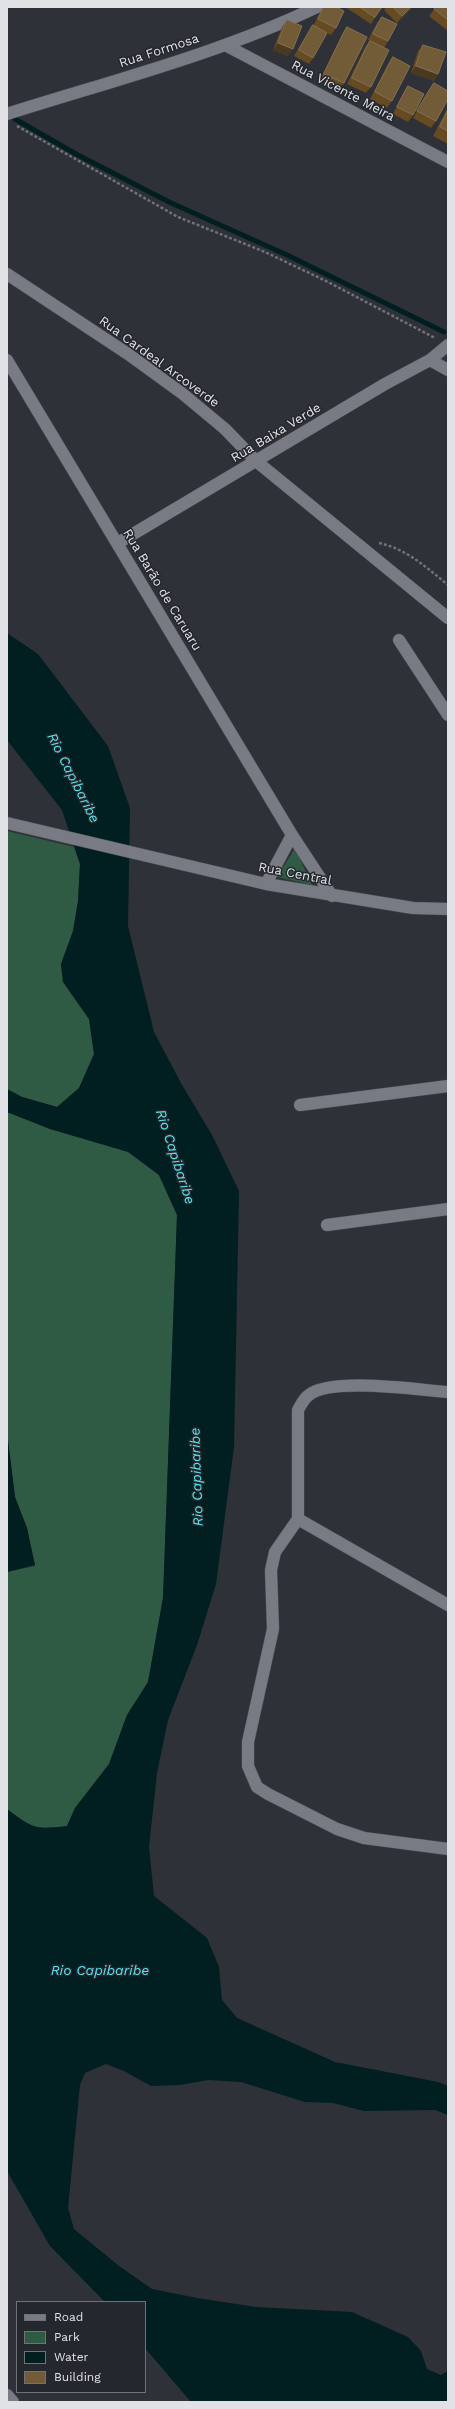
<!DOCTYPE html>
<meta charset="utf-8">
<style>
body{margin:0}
#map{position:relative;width:455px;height:2409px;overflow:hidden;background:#2e3137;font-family:"Work Sans",sans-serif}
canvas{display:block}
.frame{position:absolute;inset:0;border:8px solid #e0e2e6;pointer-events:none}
.legend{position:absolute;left:16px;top:2301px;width:130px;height:92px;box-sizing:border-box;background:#24272d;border:1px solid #6f7277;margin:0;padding:5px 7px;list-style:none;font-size:12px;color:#e0e2e6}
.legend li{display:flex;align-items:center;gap:8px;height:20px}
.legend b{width:20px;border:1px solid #6f7277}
</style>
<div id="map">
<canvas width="455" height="2409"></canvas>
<div class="frame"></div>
<ul class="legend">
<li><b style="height:5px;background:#787b83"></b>Road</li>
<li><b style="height:11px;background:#2f5b44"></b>Park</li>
<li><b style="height:11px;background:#011e20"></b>Water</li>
<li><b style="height:11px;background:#725b37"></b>Building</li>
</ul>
</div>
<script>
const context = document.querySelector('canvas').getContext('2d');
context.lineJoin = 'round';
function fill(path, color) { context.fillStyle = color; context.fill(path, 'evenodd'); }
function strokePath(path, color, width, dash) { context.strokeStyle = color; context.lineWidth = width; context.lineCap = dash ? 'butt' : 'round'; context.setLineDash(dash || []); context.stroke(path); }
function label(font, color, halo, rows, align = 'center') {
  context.font = font + ' "Work Sans",sans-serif'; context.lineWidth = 3; context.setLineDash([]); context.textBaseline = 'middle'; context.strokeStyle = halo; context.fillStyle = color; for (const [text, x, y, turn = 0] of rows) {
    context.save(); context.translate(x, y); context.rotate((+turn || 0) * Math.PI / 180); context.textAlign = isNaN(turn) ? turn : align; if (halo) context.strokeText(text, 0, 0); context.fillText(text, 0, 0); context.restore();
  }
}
fill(new Path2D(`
 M 7,831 L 74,847 L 80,864 L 78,901 L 73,931 L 61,964 L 63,982 L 89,1019 L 94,1054 L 79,1088 L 57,1107 L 22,1097 L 7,1089 Z
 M 295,848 L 312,885 L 277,877 Z
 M 7,1112 L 50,1129 L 128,1151 L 159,1175 L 177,1215 L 163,1598 L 148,1682 L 127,1715 L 109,1764 L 75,1808 L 67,1826 C 35,1830 32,1828 7,1809 L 7,1572 L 35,1566 L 27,1528 L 15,1497 L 7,1432 Z`), '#2f5b44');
fill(new Path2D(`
 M 7,633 L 38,654 L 108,746 L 130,808 L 128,926 L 154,1032 L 182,1085 L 212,1135 L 239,1191 L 234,1447 L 216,1584 L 197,1645 L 168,1720 L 157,1773 L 149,1847 L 154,1896 L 207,1938 L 219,1967 L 222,2000 L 237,2018 L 335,2062 L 438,2082 L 448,2086 L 448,2115 L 435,2110 L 364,2111 L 333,2103 L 305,2102 L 241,2082 L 208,2080 L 180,2085 L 151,2086 L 124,2071 L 106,2064 L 85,2073 L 80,2085 L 68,2208 L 74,2229 L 119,2266 L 152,2289 L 197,2298 L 256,2307 L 352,2312 L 408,2337 L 421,2351 L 427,2369 L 441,2375 L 448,2371 L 448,2402 L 191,2402 L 145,2348 L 145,2302 L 105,2302 L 50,2246 L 7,2171 L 7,1809 C 32,1828 35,1830 67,1826 L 75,1808 L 109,1764 L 127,1715 L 148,1682 L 163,1598 L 177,1215 L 159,1175 L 128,1152 L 50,1129 L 7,1112 L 7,1089 L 22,1097 L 57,1107 L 79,1088 L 94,1054 L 89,1019 L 63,982 L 61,964 L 73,931 L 78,901 L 80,864 L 62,810 L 7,740 Z
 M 7,1432 L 15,1497 L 27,1528 L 35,1565 L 7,1572 Z`), '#011e20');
strokePath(new Path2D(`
 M 15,119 L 76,154 L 169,202 L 287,255 L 444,332`), '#011e20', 5);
const street = new Path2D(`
 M 225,45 L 448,162
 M 7,114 C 111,81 218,54 317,7
 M 7,274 L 128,354 L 183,394 L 225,429 L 256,461 L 448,618
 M 7,360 L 292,835 L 332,896
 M 430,360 L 448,370
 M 118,543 L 385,384 L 430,360 L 448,345
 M 399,640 L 448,715
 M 7,823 L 266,884 L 413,908 L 448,909
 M 266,884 L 292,835
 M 300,1105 L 448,1086
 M 327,1225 L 448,1209
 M 298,1519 L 275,1552 L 271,1570 L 273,1629 L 248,1742 L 248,1766 L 257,1787 L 268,1794 L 337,1829 L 364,1838 L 448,1849
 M 298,1519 L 298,1410 C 301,1405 304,1398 309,1395 C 331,1377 418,1390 448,1392
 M 298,1519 L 448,1605
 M 7,2395 L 13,2402`);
strokePath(street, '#4b4d52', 13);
strokePath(new Path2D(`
 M 17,126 L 178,217 L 265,252 L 326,281 L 435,338
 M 379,543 C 407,549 427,568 448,585`), '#6e7176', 2.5, [3, 2]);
strokePath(street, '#787b83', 12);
fill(new Path2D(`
 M 323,7 L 336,7 L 336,28 L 331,35 L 318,28 L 313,58 L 309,64 L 294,56 L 308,32 L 313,26 Z
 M 345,7 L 382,7 L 371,24 Z
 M 386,7 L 413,7 L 397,23 L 384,10 Z
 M 436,7 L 448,7 L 448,31 L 429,16 Z
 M 382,17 L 388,41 L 384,48 L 371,87 L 366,93 L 347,84 L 365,47 L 370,41 L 368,40 L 377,23 Z
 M 287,20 L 288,56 L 273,50 L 282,27 Z
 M 347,27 L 344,83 L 339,90 L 320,80 L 342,34 Z
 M 423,45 L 438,74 L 434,81 L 411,73 L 418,51 Z
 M 393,57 L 392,101 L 387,108 L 370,99 L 388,64 Z
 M 434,83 L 436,121 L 431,128 L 413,118 L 429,90 Z
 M 408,86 L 413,115 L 408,122 L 393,114 L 404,92 Z
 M 448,107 L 448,144 L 433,136 Z`), '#654a22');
fill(new Path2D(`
 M 411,7 L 413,7 L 397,23 L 402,16 Z
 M 278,43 L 293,49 L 288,56 L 273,50 Z
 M 416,66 L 438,74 L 434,81 L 411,73 Z`), '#4a3921');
const building = new Path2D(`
 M 324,7 L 336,7 L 344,11 L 336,28 L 318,19 Z
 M 360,7 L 382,7 L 375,17 Z
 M 393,7 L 411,7 L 402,16 Z
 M 436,7 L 448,7 L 448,20 L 434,9 Z
 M 382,17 L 397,24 L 388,41 L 373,34 Z
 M 287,20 L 302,26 L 293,49 L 278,43 Z
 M 313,25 L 327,33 L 313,58 L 299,50 Z
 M 347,27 L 367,37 L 344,83 L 324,74 Z
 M 370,41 L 389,50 L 371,87 L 352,78 Z
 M 423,45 L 446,52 L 438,74 L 416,66 Z
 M 393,57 L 410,66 L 392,101 L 375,92 Z
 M 434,83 L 448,91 L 448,99 L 436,121 L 417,111 Z
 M 408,86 L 424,94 L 413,115 L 397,107 Z
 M 448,110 L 448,131 L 440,127 Z`);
fill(building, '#725b37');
strokePath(building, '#847052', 1);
label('13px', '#e0e2e6', '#24272d', [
 ["Rua Formosa",159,51,-18],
 ["Rua Vicente Meira",343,91,28],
 ["Rua Cardeal Arcoverde",159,362,36],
 ["Rua Baixa Verde",276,433,-31],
 ["Rua Barão de Caruaru",162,590,59],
 ["Rua Central",295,874,11]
]);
label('italic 14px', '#59e2ec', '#24272d', [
 ["Rio Capibaribe",73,778,63],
 ["Rio Capibaribe",175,1157,72],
 ["Rio Capibaribe",197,1477,-92],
 ["Rio Capibaribe",100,1971]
]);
</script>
